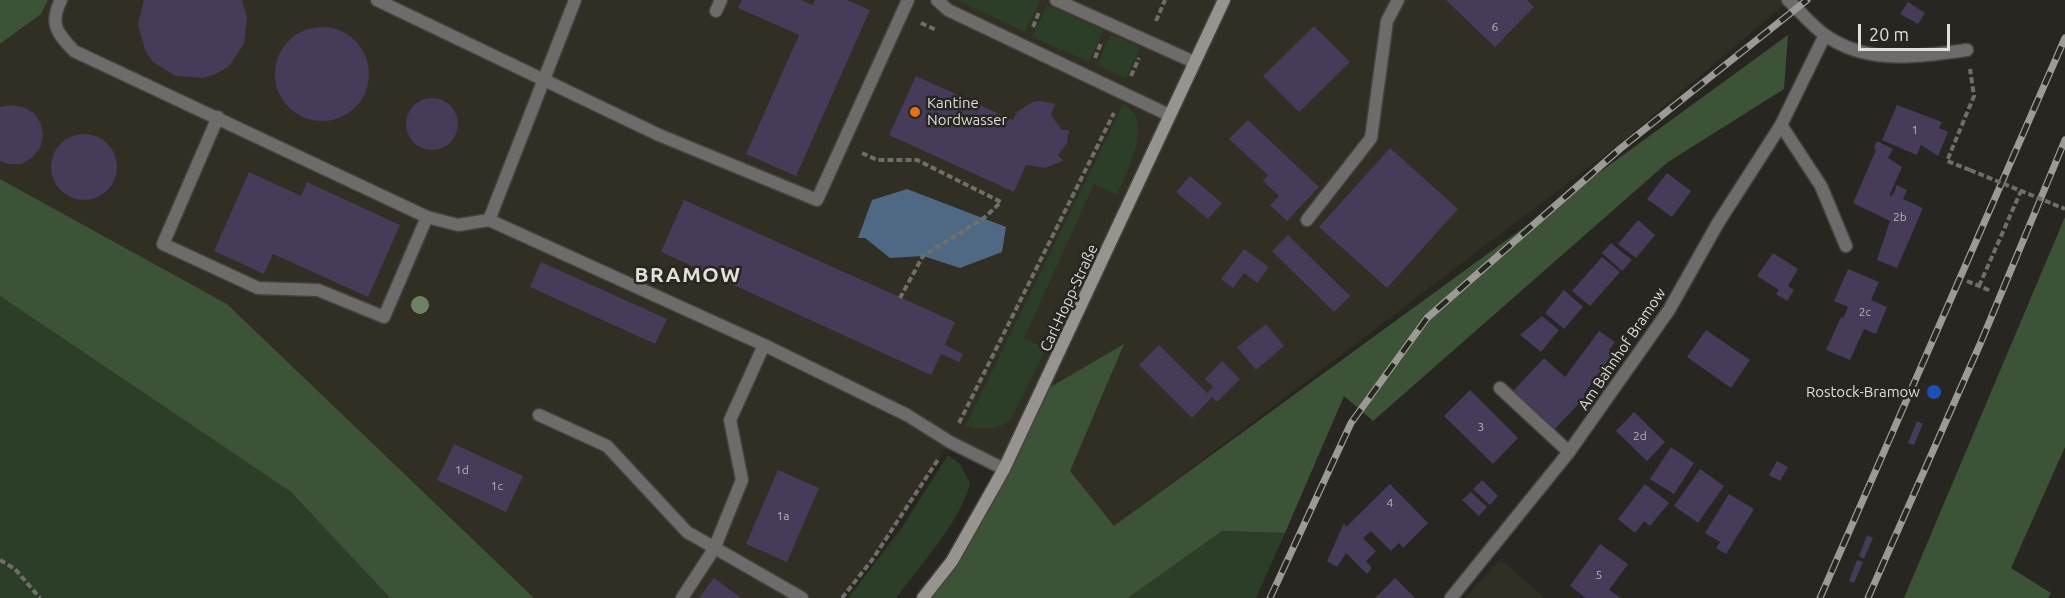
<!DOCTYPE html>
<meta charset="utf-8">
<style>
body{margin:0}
#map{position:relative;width:2065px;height:598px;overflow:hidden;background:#282621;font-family:Ubuntu,sans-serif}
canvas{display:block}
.scale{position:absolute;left:1858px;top:24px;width:92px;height:27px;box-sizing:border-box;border:3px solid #dfdedb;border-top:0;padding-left:8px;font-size:18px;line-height:21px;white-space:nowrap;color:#dfdedb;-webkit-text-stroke:4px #282621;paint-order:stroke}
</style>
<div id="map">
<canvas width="2065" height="598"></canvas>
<div class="scale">20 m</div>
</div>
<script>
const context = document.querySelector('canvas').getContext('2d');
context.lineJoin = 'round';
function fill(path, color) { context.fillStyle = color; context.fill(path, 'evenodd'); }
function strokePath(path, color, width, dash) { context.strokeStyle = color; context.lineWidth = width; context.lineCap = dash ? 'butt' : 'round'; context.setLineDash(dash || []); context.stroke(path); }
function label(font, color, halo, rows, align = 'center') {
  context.font = font + ' Ubuntu,sans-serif'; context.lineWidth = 5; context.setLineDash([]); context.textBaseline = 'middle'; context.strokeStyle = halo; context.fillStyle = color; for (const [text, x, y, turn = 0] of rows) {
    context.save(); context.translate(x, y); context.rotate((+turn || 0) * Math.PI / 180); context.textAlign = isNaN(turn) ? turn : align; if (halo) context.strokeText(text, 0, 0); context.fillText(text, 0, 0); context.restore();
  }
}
fill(new Path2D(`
 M 48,0 L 1790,0 L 1618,145 L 1114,527 L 1069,472 L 1123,345 L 1004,469 L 950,442 L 872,560 L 842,598 L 534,598 L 227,304 L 0,179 L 0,44 L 41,14 Z
 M 1500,559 L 1545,598 L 1465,598 Z`), '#312e23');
fill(new Path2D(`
 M 957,0 L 1038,0 L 1040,1 L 1025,32 Z
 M 1047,5 L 1104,30 L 1089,62 L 1032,37 Z
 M 1111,34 L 1140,47 L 1126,79 L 1097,65 Z
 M 1124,103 C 1128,107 1135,112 1136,117 C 1144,141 1126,173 1117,195 L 1094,184 L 1024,338 L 1046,349 L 1010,421 C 994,430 983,430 965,426 Z
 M 0,296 L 291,492 L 390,598 L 0,598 Z
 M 948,455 L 960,464 L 970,483 C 962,519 919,567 896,598 L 848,598 L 901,529 Z
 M 1222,531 L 1285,533 L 1256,598 L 1128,598 Z`), '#2c3e28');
fill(new Path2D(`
 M 0,0 L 48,0 L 41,14 L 0,44 Z
 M 1788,35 L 1784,89 L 1668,162 L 1373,421 L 1344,396 L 1285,533 L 1222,531 L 1128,598 L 923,598 L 952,561 L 1042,392 L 1124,344 L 1070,471 L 1114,526 Z
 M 0,179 L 227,304 L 534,598 L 390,598 L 291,492 L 0,296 Z
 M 2065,217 L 2065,447 L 2011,568 L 2051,593 L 2048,598 L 1904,598 Z`), '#3d5337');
fill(new Path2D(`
 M 907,189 L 1006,227 L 1002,252 L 960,268 L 923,256 L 890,258 L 865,238 L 858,238 L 872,200 Z`), '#4f6984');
fill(new Path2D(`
 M 144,0 L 242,0 L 247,17 L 244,44 L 228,67 L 216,74 L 203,78 L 176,76 L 153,62 L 145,50 L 138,24 Z
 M 742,0 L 801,0 L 813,5 L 815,0 L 847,0 L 870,10 L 796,176 L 746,154 L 799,35 L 738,8 Z
 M 1446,0 L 1527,0 L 1534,7 L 1495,47 Z
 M 1908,2 L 1925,13 L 1918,24 L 1900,14 Z
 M 1314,26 L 1350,62 L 1299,112 L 1263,76 Z
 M275 74a47 47 0 1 1 94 0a47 47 0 1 1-94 0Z
 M 916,76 L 1013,120 L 1017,112 L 1032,102 L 1041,101 L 1055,104 L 1051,115 L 1062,130 L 1069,130 L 1067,143 L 1058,155 L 1063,161 L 1045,168 L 1026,165 L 1014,192 L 889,135 Z
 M406 124a26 26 0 1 1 52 0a26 26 0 1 1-52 0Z
 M 11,105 L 23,107 L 34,113 L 41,124 L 43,136 L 40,148 L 32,158 L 21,164 L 8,164 L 0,161 L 0,107 Z
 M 1897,105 L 1942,122 L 1939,128 L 1948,132 L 1938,156 L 1921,145 L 1917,155 L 1882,140 Z
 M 1248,120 L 1319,187 L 1287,221 L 1270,205 L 1279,196 L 1263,181 L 1268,175 L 1229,139 Z
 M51 167a33 33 0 1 1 66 0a33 33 0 1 1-66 0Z
 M 1877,141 L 1893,149 L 1888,158 L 1902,167 L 1889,196 L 1893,195 L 1897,185 L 1907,190 L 1903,199 L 1923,208 L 1897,268 L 1877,260 L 1890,221 L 1853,203 L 1876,150 L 1874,148 Z
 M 1390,148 L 1458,209 L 1387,288 L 1319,227 Z
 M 249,172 L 301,196 L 307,182 L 400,225 L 368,297 L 273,254 L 264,274 L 214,251 Z
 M 1667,173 L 1691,191 L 1672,217 L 1647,199 Z
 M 1190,176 L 1222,203 L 1208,219 L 1176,192 Z
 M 684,200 L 955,322 L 945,345 L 963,354 L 959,362 L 941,354 L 931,375 L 661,252 Z
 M 1638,220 L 1655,235 L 1636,258 L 1618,244 Z
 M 1288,235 L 1350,296 L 1334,312 L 1272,251 Z
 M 1611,243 L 1632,260 L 1622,271 L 1602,253 Z
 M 1244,249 L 1269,267 L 1257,283 L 1244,273 L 1233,288 L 1221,279 Z
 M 1773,253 L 1798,269 L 1788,286 L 1794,290 L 1787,301 L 1776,294 L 1779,290 L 1757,276 Z
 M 1602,257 L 1620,272 L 1590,306 L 1572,291 Z
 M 541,262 L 667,319 L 655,344 L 530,287 Z
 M 1848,269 L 1879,282 L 1871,300 L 1887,307 L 1876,334 L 1864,329 L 1850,360 L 1826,350 L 1841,317 L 1843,318 L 1848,307 L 1834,301 Z
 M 1564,290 L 1583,307 L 1564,329 L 1545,313 Z
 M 1542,316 L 1559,330 L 1541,352 L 1520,335 Z
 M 1266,324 L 1284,346 L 1256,370 L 1237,347 Z
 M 1706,330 L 1750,360 L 1731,388 L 1687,357 Z
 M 1599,331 L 1615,342 L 1609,350 L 1613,353 L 1584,394 L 1586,396 L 1554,430 L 1513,391 L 1544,358 L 1565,377 Z
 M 1159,345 L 1207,393 L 1213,387 L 1205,379 L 1222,361 L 1240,379 L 1217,402 L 1212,397 L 1192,418 L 1139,365 Z
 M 1470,390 L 1518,438 L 1493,464 L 1444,416 Z
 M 1634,412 L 1665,442 L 1647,461 L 1616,431 Z
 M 1917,421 L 1923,424 L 1914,445 L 1908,443 Z
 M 454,444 L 523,476 L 506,512 L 437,480 Z
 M 1671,447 L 1694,463 L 1674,494 L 1650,479 Z
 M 1777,461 L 1788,467 L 1780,481 L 1769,475 Z
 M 1700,469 L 1724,486 L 1698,523 L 1674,506 Z
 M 778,470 L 819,488 L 787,562 L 746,544 Z
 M 1482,480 L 1498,496 L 1490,505 L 1473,489 Z
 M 1390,484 L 1428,523 L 1403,548 L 1399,543 L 1391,551 L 1371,531 L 1363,538 L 1376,551 L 1366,561 L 1372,568 L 1367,574 L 1346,553 L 1337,567 L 1327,561 L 1344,523 L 1346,527 Z
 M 1645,484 L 1669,503 L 1650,526 L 1644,521 L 1635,533 L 1618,519 Z
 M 1471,492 L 1487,507 L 1479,516 L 1462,500 Z
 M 1729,494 L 1754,509 L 1726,554 L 1716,548 L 1720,542 L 1705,533 Z
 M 1867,535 L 1873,538 L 1864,559 L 1859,556 Z
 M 1600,544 L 1628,564 L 1609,590 L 1621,598 L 1586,598 L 1570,586 Z
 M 1857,560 L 1863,562 L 1854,583 L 1849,581 Z
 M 714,578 L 741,598 L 699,598 Z
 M 1395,578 L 1415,598 L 1375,598 Z`), '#463b59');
const lane = new Path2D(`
 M 61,0 C 49,24 57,33 74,51 L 427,217 L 458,225 L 489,220 L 575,0
 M 377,0 L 659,135 L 817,200 L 908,0
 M 937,0 L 948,10 L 1169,115
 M 1056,0 L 1194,62
 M 716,11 L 721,0
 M 218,117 L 163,244 L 258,288 L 318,290 L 384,317 L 427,217
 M 1781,125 L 1821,186 L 1846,246
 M 489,220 L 764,345 L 907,415 L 950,442 L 1004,469
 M 1307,220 L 1371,138 L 1387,21 L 1398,0
 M 1500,388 L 1569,452
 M 539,415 L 607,446 L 687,532 L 802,598
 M 682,598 L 714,549 L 742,480 L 730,420 L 764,345`);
const street = new Path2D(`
 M 1788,0 C 1800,11 1812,26 1825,35 C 1869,66 1918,56 1967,50
 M 1451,598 L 1569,452 L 1669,310 L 1718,223 L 1781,125 L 1825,35`);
const secondary = new Path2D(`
 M 923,598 L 952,561 L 1004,469 L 1224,0`);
strokePath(lane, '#45433f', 15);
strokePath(street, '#45433f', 15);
strokePath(secondary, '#45433f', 15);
strokePath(new Path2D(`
 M 1156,21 L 1165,0
 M 921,23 L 936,30
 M 1033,27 L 1039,12
 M 1095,58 L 1101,43
 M 1131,76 L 1139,58
 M 862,153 L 877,160 L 917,160 L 1001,202 L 984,218 L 923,256 L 900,298
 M 1970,170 L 1947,161 L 1974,96 L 1970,69
 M 2053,204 L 2065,209
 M 1967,281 L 1991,291
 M 1979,286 L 2021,191
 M 959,423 L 1114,113
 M 0,560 L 15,569 L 40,598
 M 842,598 L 872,560 L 939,458`), '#706e6a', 4, [6, 3]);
strokePath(lane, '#6e6c6a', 12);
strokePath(street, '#6e6c6a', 12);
strokePath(secondary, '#979490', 12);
const rail = new Path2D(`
 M 1270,598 L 1351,423 L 1427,318 L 1621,148 L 1807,0
 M 1820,598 L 2065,38
 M 1868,598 L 1981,342 L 2065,140`);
strokePath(rail, '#9b9a96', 7);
strokePath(rail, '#282621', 4.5, [14]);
strokePath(new Path2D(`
 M 1970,170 L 2053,204`), '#706e6a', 4, [6, 3]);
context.fillStyle = '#6d8264';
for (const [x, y] of [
 [420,305]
]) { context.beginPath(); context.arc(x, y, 9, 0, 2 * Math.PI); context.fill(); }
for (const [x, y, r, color] of [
 [915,112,6,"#e8710a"],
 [1934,392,8,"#1a4fb4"]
]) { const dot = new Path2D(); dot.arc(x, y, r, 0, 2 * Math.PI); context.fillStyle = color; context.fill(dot); strokePath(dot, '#282621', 2); }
label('12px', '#b9b5ba', null, [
 ["6",1495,27],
 ["1",1915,130],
 ["2b",1900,217],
 ["2c",1865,312],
 ["3",1481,427],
 ["2d",1640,436],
 ["1d",462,470],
 ["1c",497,486],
 ["4",1390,503],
 ["1a",783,516],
 ["5",1599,575]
]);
label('15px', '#dfdedb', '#282621', [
 ["Kantine",927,103],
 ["Nordwasser",927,120],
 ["Rostock-Bramow",1920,392,"right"]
], 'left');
label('15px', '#dfdedb', '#282621', [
 ["Carl-Hopp-Straße",1069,298,-65],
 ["Am Bahnhof Bramow",1622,349,-56]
]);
context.letterSpacing = '1.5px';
label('bold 21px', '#e3e1d9', '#282621', [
 ["BRAMOW",688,275]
]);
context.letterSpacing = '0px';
</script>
